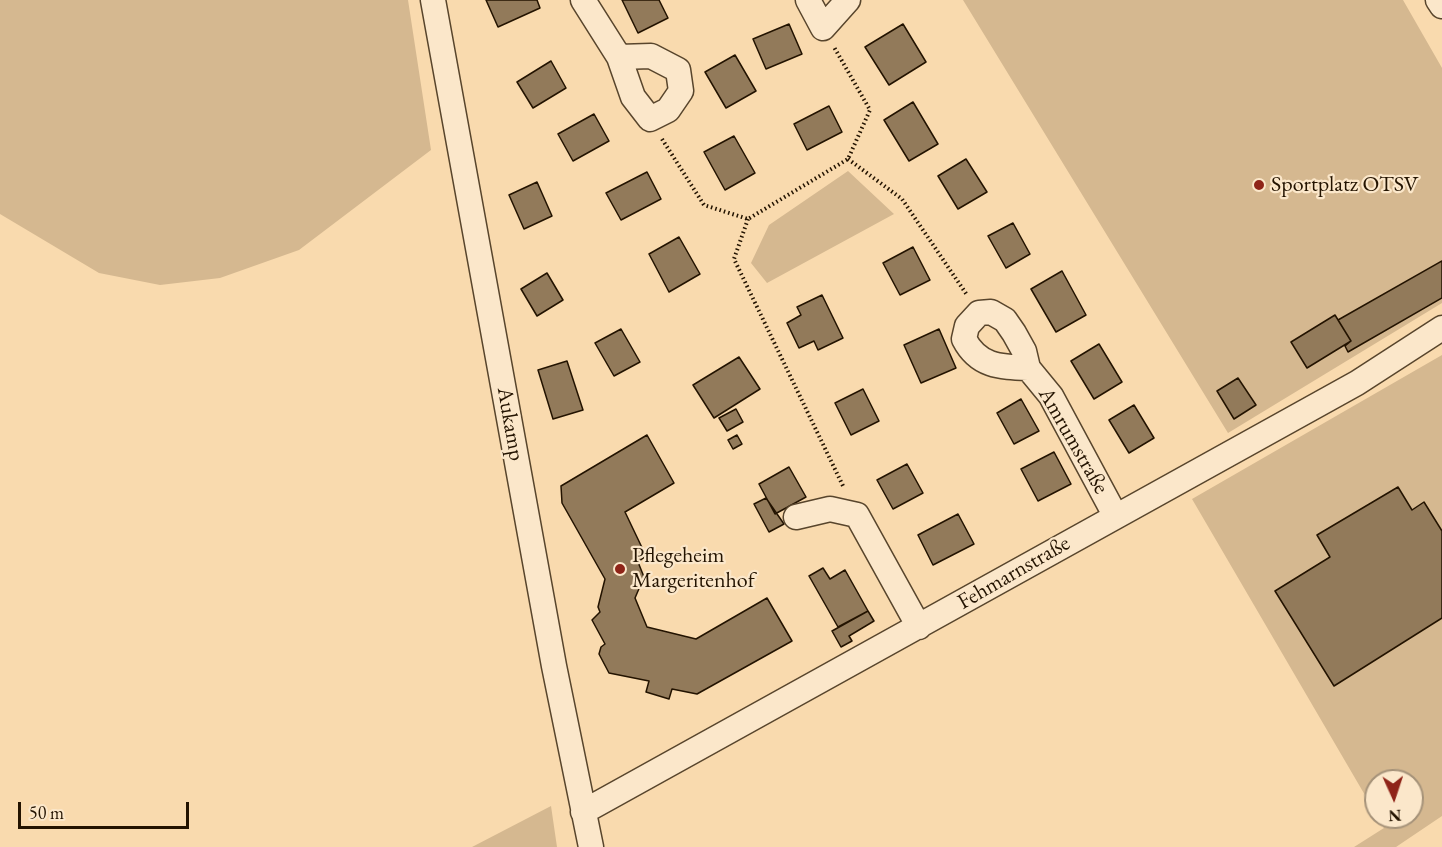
<!DOCTYPE html>
<meta charset="utf-8">
<style>
body{margin:0}
#map{position:relative;width:1442px;height:847px;overflow:hidden;background:#f9daae;font-family:"EB Garamond",serif}
canvas{display:block}
.north{position:absolute;left:1364px;top:769px;width:60px;height:60px;box-sizing:border-box;background:#fbe7ca;border:2px solid #a59279;border-radius:50%;rotate:177deg;font-size:16px;font-weight:700;line-height:24px;text-align:center;color:#231300}
.north::after{content:'';display:block;margin:auto;width:21px;height:27px;background:#8f2418;clip-path:polygon(50% 0,100% 100%,50% 72%,0 100%)}
.scale{position:absolute;left:18px;top:802px;width:171px;height:27px;box-sizing:border-box;border:3px solid #231300;border-top:0;padding-left:8px;font-size:18px;line-height:21px;white-space:nowrap;color:#231300;-webkit-text-stroke:4px #fbe7ca;paint-order:stroke}
</style>
<div id="map">
<canvas width="1442" height="847"></canvas>
<div class="north">N</div>
<div class="scale">50 m</div>
</div>
<script>
const context = document.querySelector('canvas').getContext('2d');
context.lineJoin = 'round';
function fill(path, color) { context.fillStyle = color; context.fill(path, 'evenodd'); }
function strokePath(path, color, width, dash) { context.strokeStyle = color; context.lineWidth = width; context.lineCap = dash ? 'butt' : 'round'; context.setLineDash(dash || []); context.stroke(path); }
function label(font, color, halo, rows, align = 'center') {
  context.font = font + ' "EB Garamond",serif'; context.lineWidth = 4.5; context.setLineDash([]); context.textBaseline = 'middle'; context.strokeStyle = halo; context.fillStyle = color; for (const [text, x, y, turn = 0] of rows) {
    context.save(); context.translate(x, y); context.rotate((+turn || 0) * Math.PI / 180); context.textAlign = isNaN(turn) ? turn : align; if (halo) context.strokeText(text, 0, 0); context.fillText(text, 0, 0); context.restore();
  }
}
fill(new Path2D(`
 M 0,0 L 408,0 L 431,150 L 299,250 L 220,278 L 160,285 L 99,273 L 0,214 Z
 M 963,0 L 1403,0 L 1442,68 L 1442,303 L 1228,433 Z
 M 848,171 L 894,214 L 767,283 L 751,263 L 769,225 Z
 M 1442,355 L 1442,816 L 1396,847 L 1354,847 L 1384,828 L 1378,817 L 1412,817 L 1412,781 L 1376,781 L 1376,814 L 1192,499 Z
 M 551,806 L 557,847 L 472,847 Z`), '#d5b890');
const building = new Path2D(`
 M 486,0 L 537,0 L 540,8 L 498,27 Z
 M 622,0 L 659,0 L 668,18 L 638,33 Z
 M 789,24 L 802,54 L 766,69 L 753,39 Z
 M 903,24 L 926,62 L 889,85 L 865,47 Z
 M 735,55 L 756,91 L 726,108 L 705,72 Z
 M 551,61 L 566,88 L 533,108 L 517,82 Z
 M 913,102 L 938,144 L 909,161 L 884,120 Z
 M 829,106 L 842,132 L 807,150 L 794,124 Z
 M 594,114 L 609,141 L 573,161 L 558,134 Z
 M 734,136 L 755,173 L 725,190 L 704,152 Z
 M 966,159 L 987,192 L 958,209 L 938,176 Z
 M 647,172 L 661,199 L 621,220 L 606,193 Z
 M 537,182 L 552,216 L 524,229 L 509,195 Z
 M 1013,223 L 1030,254 L 1006,268 L 988,236 Z
 M 679,237 L 700,274 L 669,292 L 649,254 Z
 M 913,247 L 930,280 L 900,295 L 883,263 Z
 M 1442,261 L 1442,298 L 1348,352 L 1345,346 L 1351,341 L 1338,320 Z
 M 1062,271 L 1086,315 L 1056,332 L 1031,289 Z
 M 547,273 L 563,300 L 537,316 L 521,289 Z
 M 822,295 L 843,338 L 818,350 L 814,341 L 799,348 L 787,323 L 801,315 L 797,307 Z
 M 1335,315 L 1351,341 L 1307,368 L 1291,342 Z
 M 621,329 L 640,362 L 614,376 L 595,343 Z
 M 939,329 L 956,368 L 921,383 L 904,345 Z
 M 1099,344 L 1122,382 L 1094,399 L 1071,361 Z
 M 739,357 L 760,389 L 714,418 L 693,385 Z
 M 567,361 L 583,410 L 553,419 L 538,370 Z
 M 1238,378 L 1256,405 L 1234,419 L 1217,391 Z
 M 863,389 L 879,421 L 851,435 L 835,403 Z
 M 1021,399 L 1039,431 L 1014,444 L 997,413 Z
 M 1134,405 L 1154,438 L 1129,453 L 1109,420 Z
 M 736,409 L 743,422 L 727,431 L 719,418 Z
 M 647,435 L 674,483 L 625,512 L 646,556 L 638,562 L 644,577 L 635,598 L 647,627 L 696,639 L 767,598 L 792,641 L 697,694 L 672,689 L 669,699 L 646,692 L 649,681 L 609,673 L 599,654 L 601,647 L 605,644 L 592,620 L 600,612 L 598,607 L 605,579 L 562,503 L 561,486 Z
 M 737,435 L 742,444 L 733,449 L 728,440 Z
 M 1054,452 L 1071,484 L 1038,501 L 1021,469 Z
 M 907,464 L 923,493 L 893,509 L 877,480 Z
 M 789,467 L 806,497 L 775,514 L 759,484 Z
 M 1398,487 L 1412,510 L 1424,502 L 1442,531 L 1442,618 L 1334,686 L 1275,591 L 1330,557 L 1317,535 Z
 M 766,498 L 784,524 L 769,532 L 754,504 Z
 M 958,514 L 974,544 L 933,565 L 918,535 Z
 M 823,568 L 830,579 L 845,570 L 868,611 L 838,627 L 809,576 Z
 M 868,611 L 874,621 L 849,636 L 852,641 L 841,647 L 832,631 Z`);
fill(building, '#927a5a');
strokePath(building, '#231300', 1.5);
const minor = new Path2D(`
 M 433,0 L 554,666 L 591,847
 M 583,0 L 619,57 L 633,97 L 650,119 L 668,110 L 681,91 L 678,70 L 651,56 L 619,57
 M 808,0 L 823,28 L 848,0
 M 1438,0 L 1442,6
 M 1028,368 C 999,367 978,366 964,339 L 967,326 L 979,313 L 991,312 L 1005,320 L 1014,333 L 1024,351 L 1028,368 L 1051,396 L 1115,515
 M 796,517 L 830,509 L 857,515 L 919,627
 M 583,812 L 1357,383 L 1442,328`);
strokePath(minor, '#58452c', 27);
strokePath(new Path2D(`
 M 662,139 L 704,205 L 748,219 L 848,159 L 870,110 L 834,47
 M 848,159 L 902,199 L 967,295
 M 748,219 L 734,259 L 844,488`), '#231300', 4, [1.5, 3]);
strokePath(minor, '#fbe7ca', 24);
for (const [x, y, r, color] of [
 [1259,185,6,"#8f2418"],
 [620,569,6,"#8f2418"]
]) { const dot = new Path2D(); dot.arc(x, y, r, 0, 2 * Math.PI); context.fillStyle = color; context.fill(dot); strokePath(dot, '#fbe7ca', 2); }
label('22px', '#231300', '#fbe7ca', [
 ["Sportplatz OTSV",1271,185],
 ["Pflegeheim",632,556],
 ["Margeritenhof",632,581]
], 'left');
label('22px', '#231300', '#fbe7ca', [
 ["Aukamp",510,424,80],
 ["Amrumstraße",1073,441,60],
 ["Fehmarnstraße",1014,573,-30]
]);
</script>
